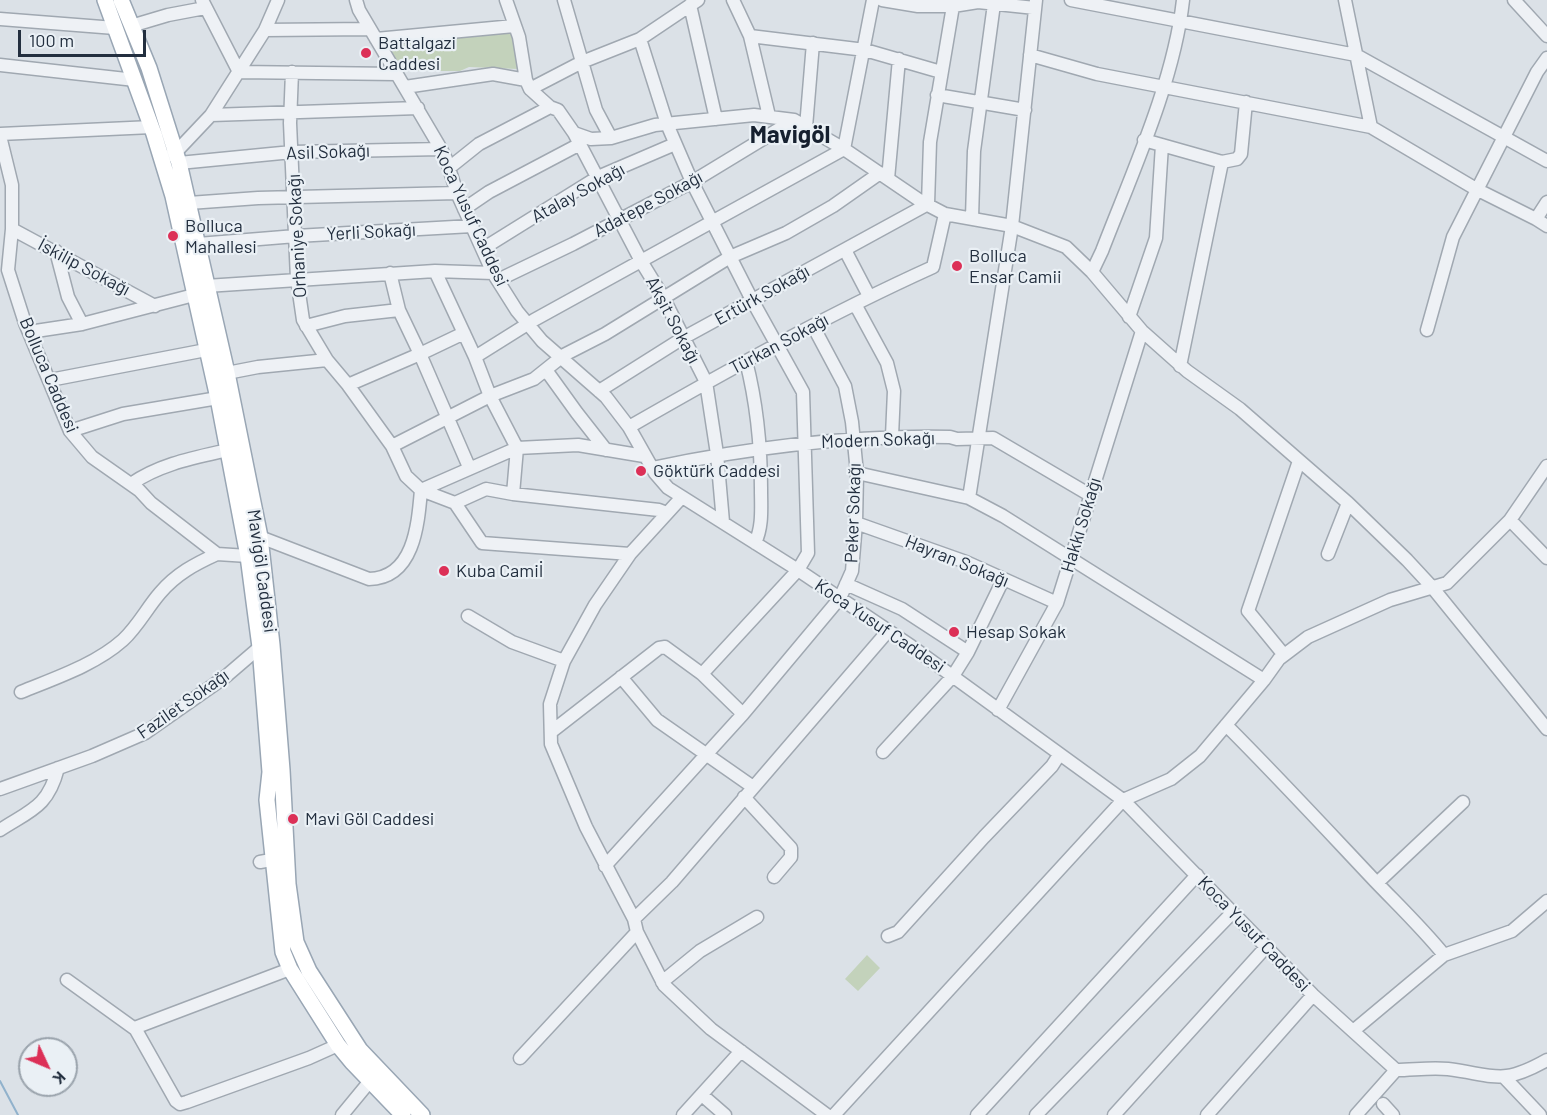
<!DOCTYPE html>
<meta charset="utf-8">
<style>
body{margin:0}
#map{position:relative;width:1547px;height:1115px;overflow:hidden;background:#dbe1e7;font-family:Barlow,sans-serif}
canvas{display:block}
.north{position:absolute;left:18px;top:1037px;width:60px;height:60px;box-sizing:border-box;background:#eaf0f5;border:2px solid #9aa3ac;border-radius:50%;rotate:134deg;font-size:16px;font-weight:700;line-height:24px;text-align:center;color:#232f3f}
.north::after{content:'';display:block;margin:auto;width:21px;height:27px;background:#dc3057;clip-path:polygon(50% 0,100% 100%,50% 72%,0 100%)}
.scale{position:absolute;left:18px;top:30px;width:128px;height:27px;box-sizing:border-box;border:3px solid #232f3f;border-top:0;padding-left:8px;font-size:18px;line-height:21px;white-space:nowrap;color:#232f3f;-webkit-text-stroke:4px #eaf0f5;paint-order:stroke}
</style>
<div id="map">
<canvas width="1547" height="1115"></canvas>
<div class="north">K</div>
<div class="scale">100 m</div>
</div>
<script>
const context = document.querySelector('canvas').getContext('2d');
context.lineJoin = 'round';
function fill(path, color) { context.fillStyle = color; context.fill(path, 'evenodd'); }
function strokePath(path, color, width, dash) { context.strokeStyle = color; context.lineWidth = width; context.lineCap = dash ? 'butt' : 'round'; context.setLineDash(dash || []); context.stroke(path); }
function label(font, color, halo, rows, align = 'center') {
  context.font = font + ' Barlow,sans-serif'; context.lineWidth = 4.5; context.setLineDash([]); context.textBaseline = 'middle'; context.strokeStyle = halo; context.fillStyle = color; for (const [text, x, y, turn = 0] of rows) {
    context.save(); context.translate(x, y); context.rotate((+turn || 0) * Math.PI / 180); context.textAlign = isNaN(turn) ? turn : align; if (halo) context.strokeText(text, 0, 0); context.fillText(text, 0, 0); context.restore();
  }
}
fill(new Path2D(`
 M 511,31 L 519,69 L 469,67 L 460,71 L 410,71 L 394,61 L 392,53 L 393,44 L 397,39 Z
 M 867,955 L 880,968 L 858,991 L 845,979 Z`), '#c3d2bb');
strokePath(new Path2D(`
 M 0,1081 L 18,1115`), '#91b2cc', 2);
const minor = new Path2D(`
 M 202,0 L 239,72 L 396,74
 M 356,0 L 359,10 L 441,149 L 446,159 L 457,193 L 493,273 L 517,311 L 542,341 L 606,397 L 629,427 L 655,473 L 668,488 L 798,570 L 911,646 L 1123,800 L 1313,995 L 1396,1070 C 1413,1070 1431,1067 1448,1069 C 1495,1075 1501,1086 1547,1060
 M 506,0 L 519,37 L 526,80
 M 564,0 L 596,110 L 611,138
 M 733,0 L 750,36 L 769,116
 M 882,0 L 918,6 L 953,6 L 978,2 L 1035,8
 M 1071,0 L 1356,55 L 1547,161
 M 1345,0 L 1371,127
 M 1514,0 L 1547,36
 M 690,5 L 716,119
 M 0,19 L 115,28
 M 131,26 L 168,15 L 205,8
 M 265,30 L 370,29
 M 750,36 L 865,50 L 941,72
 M 376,39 L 514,26
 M 640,39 L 667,124 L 692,182 L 752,300 L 803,392 L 808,553 L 798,570 L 702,674
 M 1030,55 L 1097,74 L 1371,127 L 1476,189 L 1536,219 L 1547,202
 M 0,65 L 135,80
 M 292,72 L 290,123 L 297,279 L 303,320 L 327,360 L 348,385 L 392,446 L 406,476 L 421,490 L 517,448 L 578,445 L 644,456
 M 405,87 L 493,74 L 526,80 L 530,89 L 550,107 L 558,110 L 574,133 L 591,139 L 611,138 L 655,125 L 724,118 L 754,115 L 794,120 L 844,149 L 922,202 L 945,214 L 1012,226 L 1066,247 L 1092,272 L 1142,331 L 1187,371 L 1240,409 L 1348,503 L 1407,560 L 1432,587 L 1547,729
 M 530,89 L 582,62 L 640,39 L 698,0
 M 937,95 L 1025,110
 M 211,115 L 418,108
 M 806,127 L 813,43
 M 574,133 L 641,261 L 663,297 L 706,382 L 717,454 L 723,522
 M 0,134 L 152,127
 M 0,136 L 12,185 L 12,229 L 8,270 L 25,323 L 70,431 L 92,457 L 139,490 L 151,503 L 217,554 L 248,556
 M 1144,140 L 1222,162
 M 171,155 L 176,152 L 211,115 L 265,30 L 278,0
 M 179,163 L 292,152 L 441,149
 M 449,168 L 479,144 L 550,107
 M 888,179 L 899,59
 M 189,203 L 258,198 L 457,193
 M 464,209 L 489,192 L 580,144
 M 972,218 L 974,151 L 994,4
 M 1536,219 L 1547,226
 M 12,229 L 155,306
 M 198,244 L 296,236 L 472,226
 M 484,248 L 598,177 L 675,144
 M 845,250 L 869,296
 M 56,251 L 68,297 L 82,324
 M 435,271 L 475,357 L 490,396 L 517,448 L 513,494
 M 1092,272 L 1102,251 C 1132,173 1174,82 1183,0
 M 390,273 L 399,310 L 420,354 L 469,467
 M 498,280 L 573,244 L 692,182 L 794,120
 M 206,286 L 435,271 L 493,273
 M 855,304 L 887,363 L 894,391 L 892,436
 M 1129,317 L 1156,238 L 1162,145
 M 306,326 L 345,316 L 399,310
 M 1427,330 L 1453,237 L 1537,72 L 1547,58
 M 29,332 L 82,324 L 194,295
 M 475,357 L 534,320 L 844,149 L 873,0
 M 746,361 C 757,404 761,445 761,489 C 761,508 763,526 755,543
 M 1180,366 L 1222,162 L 1237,159 L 1241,154 L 1246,102
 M 546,370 L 577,413 L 606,450
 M 227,373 L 258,367 L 327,360
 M 50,380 L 206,350
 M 348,385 L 420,354 L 464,333
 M 599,391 L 683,338 L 928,204 L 930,142 L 953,6
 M 629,427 C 728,370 829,314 933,267 L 945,214
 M 70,431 L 123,414 L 218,398
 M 392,446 L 490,396 L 534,379 L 564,355 L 605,334 L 730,257 L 786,233 L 833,206 L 880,173
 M 652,468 C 752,447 848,435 950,437 L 957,439 L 993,438 L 1090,495
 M 857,473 L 969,498 L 1003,516 L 1264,680
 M 131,484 C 160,464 193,458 228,450
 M 682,497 L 630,554 L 595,605 L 564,661 L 550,704 L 551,744 L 586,827 L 634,919 L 637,932 L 664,985 L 711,1029 L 827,1115
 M 969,498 L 1012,226 L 1036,0
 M 455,503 L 486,489 L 513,494 L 659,510 L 667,513
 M 1510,520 L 1547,558
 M 856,523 L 966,562 L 1057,603
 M 260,537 L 369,579 C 414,578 418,525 421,490 L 455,503 L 482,543 L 630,554
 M 1328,554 L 1348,503
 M 846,584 L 902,609 L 968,652
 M 468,616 L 512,642 L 564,661
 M 1284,655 L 1248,611 L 1299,461
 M 621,677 L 657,720 L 753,787
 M 21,692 C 55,678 95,665 123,640 C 138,626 147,608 160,593 C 176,574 195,564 217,554
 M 998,710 L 1057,603 L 1142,331
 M 1226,725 C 1277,776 1326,829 1375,881 C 1399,906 1423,929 1444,955
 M 551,732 L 659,648 L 665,647 L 702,674 L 743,714
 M 883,752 L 953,676 L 968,652 L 1003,580
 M 0,789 L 92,756 L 145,733 L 225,677 L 260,647
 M 744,797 L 791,848 L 791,857 L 774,877
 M 0,830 C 31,810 48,807 58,768
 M 260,862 L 282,858
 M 605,866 L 743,714 L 840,598 L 852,571 L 856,523 L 857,473 L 852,422 L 845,386 L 813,326
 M 1377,883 L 1463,802
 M 634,919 L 672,882 L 888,631
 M 888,936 L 898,932 L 984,837 L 1052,766 L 1059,755
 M 290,969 L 137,1027 L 136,1030 L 176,1101 L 180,1104 L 187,1102 L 309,1058 L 338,1045
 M 67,980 L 135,1029
 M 662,982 L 700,951 L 757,917
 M 1353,1031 L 1444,955 L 1512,931 L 1547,901
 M 520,1058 L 637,932
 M 1504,1077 L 1540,1115
 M 702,1095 L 725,1115
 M 1383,1104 L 1393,1115
 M 342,1115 L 370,1081
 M 683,1115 L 741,1051
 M 834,1115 L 1123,800 L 1171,779 L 1200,756 L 1264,680 L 1279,659 L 1308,637 L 1390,600 L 1447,583 L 1510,520 L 1547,466
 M 977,1115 L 1197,875
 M 1036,1115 L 1232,913
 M 1114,1115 L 1266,947
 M 1207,1115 L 1313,995
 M 1356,1115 L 1396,1070`);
const major = new Path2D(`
 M 105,0 L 154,134 L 173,196 L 218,398 L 248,556 L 260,647 L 270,772 L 267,800 L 283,952 L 290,969 L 338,1045 L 352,1062 L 403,1115
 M 121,0 L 149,68 L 179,163 L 227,373 L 260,537 L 272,645 L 282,770 L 288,884 L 296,942 L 309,971 L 360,1050 L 422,1115`);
strokePath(minor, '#a0a8b1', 15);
strokePath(major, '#99a6b4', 18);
strokePath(minor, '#eef1f5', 12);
strokePath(major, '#fff', 15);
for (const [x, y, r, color] of [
 [366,53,6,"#dc3057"],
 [173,236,6,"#dc3057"],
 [957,266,6,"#dc3057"],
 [641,471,6,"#dc3057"],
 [444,571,6,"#dc3057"],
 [954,632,6,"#dc3057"],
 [293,819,6,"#dc3057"]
]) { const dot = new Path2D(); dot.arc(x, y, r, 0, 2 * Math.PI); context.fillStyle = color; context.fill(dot); strokePath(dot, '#eaf0f5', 2); }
label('18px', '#232f3f', '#eaf0f5', [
 ["Battalgazi",378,43],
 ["Caddesi",378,64],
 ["Bolluca",185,226],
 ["Mahallesi",185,247],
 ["Bolluca",969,256],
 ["Ensar Camii",969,277],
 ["Göktürk Caddesi",653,471],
 ["Kuba Camiİ",456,571],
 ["Hesap Sokak",966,632],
 ["Mavi Göl Caddesi",305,819]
], 'left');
label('18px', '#232f3f', '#eaf0f5', [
 ["Asil Sokağı",328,152,-2],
 ["Atalay Sokağı",578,193,-29],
 ["Adatepe Sokağı",648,204,-28],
 ["Koca Yusuf Caddesi",471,216,65],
 ["Yerli Sokağı",371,232,-3],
 ["Orhaniye Sokağı",297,236,-93],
 ["İskilip Sokağı",84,267,28],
 ["Ertürk Sokağı",762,295,-29],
 ["Akşit Sokağı",673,320,62],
 ["Türkan Sokağı",779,344,-28],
 ["Bolluca Caddesi",49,375,67],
 ["Modern Sokağı",878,440,-2],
 ["Peker Sokağı",853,513,-88],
 ["Hakkı Sokağı",1081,525,-73],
 ["Hayran Sokağı",957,561,22],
 ["Mavigöl Caddesi",262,571,82],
 ["Koca Yusuf Caddesi",880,626,34],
 ["Fazilet Sokağı",183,704,-35],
 ["Koca Yusuf Caddesi",1254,934,46]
]);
label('bold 24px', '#16202f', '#eaf0f5', [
 ["Mavigöl",790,135]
]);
</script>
